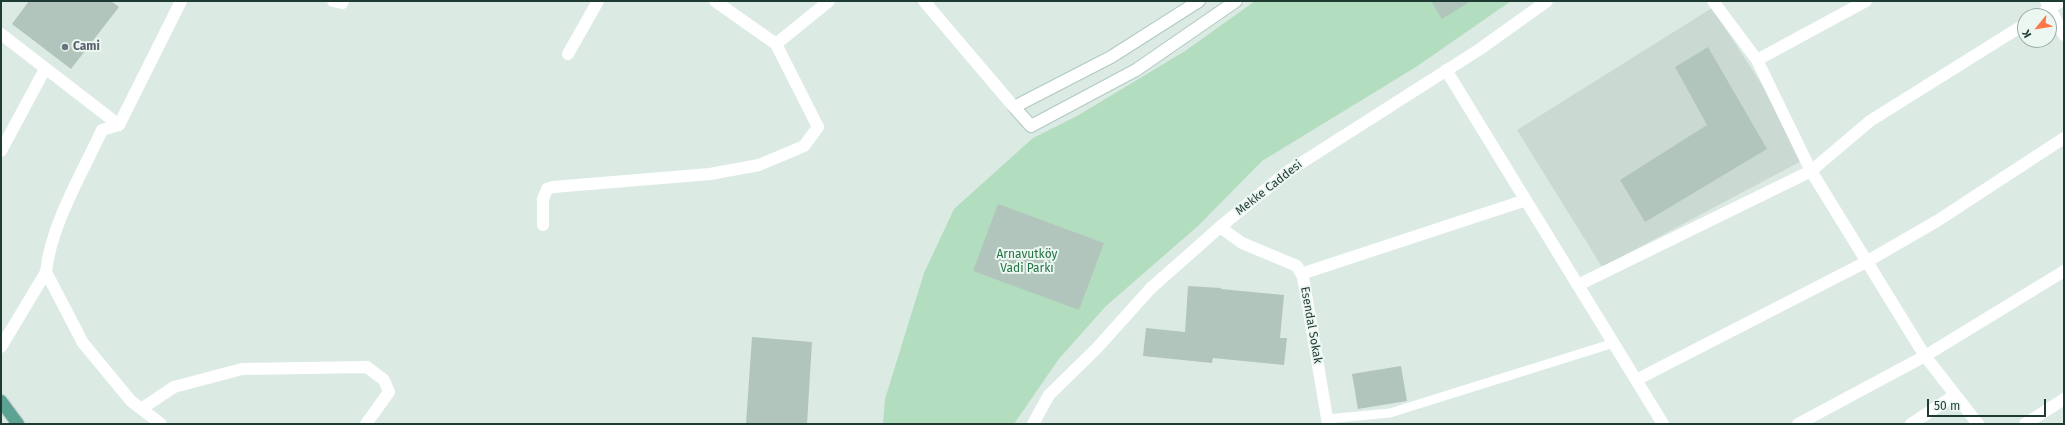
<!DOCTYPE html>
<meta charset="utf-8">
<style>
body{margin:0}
#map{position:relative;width:2065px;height:425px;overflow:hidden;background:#dceae4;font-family:"Fira Sans",sans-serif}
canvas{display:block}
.frame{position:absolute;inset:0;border:2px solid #1d3a33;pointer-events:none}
.north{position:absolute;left:2017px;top:8px;width:40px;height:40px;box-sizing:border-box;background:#edf7f2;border:1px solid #9aaba6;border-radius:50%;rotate:240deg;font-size:11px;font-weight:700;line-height:16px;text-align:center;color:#1d3a33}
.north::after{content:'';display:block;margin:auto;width:14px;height:18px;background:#fc7848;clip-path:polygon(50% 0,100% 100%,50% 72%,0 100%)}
.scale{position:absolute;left:1927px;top:399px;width:119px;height:18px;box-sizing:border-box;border:2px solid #1d3a33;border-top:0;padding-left:5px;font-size:12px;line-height:14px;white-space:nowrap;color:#1d3a33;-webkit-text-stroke:3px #edf7f2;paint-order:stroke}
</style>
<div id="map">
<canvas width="2065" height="425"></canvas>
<div class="frame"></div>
<div class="north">K</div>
<div class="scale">50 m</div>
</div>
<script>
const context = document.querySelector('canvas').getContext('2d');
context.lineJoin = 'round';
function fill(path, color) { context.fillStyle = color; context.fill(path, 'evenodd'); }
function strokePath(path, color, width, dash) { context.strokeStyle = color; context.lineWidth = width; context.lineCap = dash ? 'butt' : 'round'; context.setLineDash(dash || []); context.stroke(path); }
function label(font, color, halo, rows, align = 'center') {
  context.font = font + ' "Fira Sans",sans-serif'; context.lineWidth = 4; context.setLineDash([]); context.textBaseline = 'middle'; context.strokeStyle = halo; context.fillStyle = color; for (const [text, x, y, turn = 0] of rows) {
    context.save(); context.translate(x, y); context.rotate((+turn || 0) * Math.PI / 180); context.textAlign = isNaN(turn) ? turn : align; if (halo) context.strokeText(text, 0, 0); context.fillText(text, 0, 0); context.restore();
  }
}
fill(new Path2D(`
 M 1712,8 L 1809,157 L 1602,267 L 1517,130 Z`), '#cadad3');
fill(new Path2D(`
 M 1255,1 L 1511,1 L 1416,67 L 1262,161 L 1198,226 L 1106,306 L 1058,360 L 1014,424 L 883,424 L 885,399 L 924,273 L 954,209 L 1033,138 L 1077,116 L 1185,51 Z`), '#b3ddbf');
fill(new Path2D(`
 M 29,1 L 111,1 L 119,7 L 71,69 L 12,24 Z
 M 1431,1 L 1471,1 L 1442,19 Z
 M 1708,47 L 1767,149 L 1645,222 L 1620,180 L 1707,125 L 1675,67 Z
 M 998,204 L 1104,243 L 1079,310 L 973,271 Z
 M 1188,286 L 1221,288 L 1221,289 L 1284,295 L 1280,338 L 1287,338 L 1284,365 L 1213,358 L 1212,363 L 1143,356 L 1146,328 L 1185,332 Z
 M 752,337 L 812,342 L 807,424 L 746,424 Z
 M 1401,366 L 1407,401 L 1358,409 L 1352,374 Z`), '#b2c5bd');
const secondary = new Path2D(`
 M 1199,1 L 1111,57 L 1014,107 L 1031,126 L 1136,70 L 1236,1`);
const primary = new Path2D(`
 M 1,401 L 18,424`);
strokePath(secondary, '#afcac1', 14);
strokePath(primary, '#bbc4c2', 14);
strokePath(new Path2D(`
 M 1327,419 L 1390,413 L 1614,343`), '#fff', 9);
strokePath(new Path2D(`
 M 333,1 L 342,3 L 343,1
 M 715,1 L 776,44 L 829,1
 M 924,1 L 1014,107
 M 1713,1 L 1757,60 L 1811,171 L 1925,356 L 1978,424
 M 2046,1 L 2064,35
 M 2038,16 L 2061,1
 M 1,34 L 119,125 L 181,1
 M 568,54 L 598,1
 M 1757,60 L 1866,1
 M 1446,70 L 1663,424
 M 1,151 L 45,69
 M 543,225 L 543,199 L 547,189 L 553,187 L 710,174 L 759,165 L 804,146 L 818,127 L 776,44
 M 1220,227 L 1242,243 L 1297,266 L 1303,277 L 1328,424
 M 46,272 C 51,224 82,174 102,130 L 119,125
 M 1301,274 L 1526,200
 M 1578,285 L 1811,171 L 1870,121 L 2025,24
 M 1,347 L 46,272 L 83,343 L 131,401 L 161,424
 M 1636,380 L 1866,262 L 1937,221 L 2064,138
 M 141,409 L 174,387 L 242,369 L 367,367 L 384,380 L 389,392 L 366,424
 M 1798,424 L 1925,356 L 2064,271
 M 1911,424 L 1955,395
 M 2025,424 L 2064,399`), '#fff', 12);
strokePath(new Path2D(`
 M 1033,424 L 1049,395 L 1097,348 L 1151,288 L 1220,227 L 1287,172 L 1480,49 L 1547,1`), '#fff', 12);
strokePath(secondary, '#fff', 12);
strokePath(primary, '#5da393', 12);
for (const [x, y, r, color] of [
 [65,47,4,"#6b7280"]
]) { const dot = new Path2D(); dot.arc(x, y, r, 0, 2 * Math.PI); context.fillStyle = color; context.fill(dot); strokePath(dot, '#edf7f2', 1.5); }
label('bold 12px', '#5b616d', '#edf7f2', [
 ["Cami",73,47]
], 'left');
label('12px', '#1d3a33', '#edf7f2', [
 ["Mekke Caddesi",1269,188,-38],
 ["Esendal Sokak",1311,325,80]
]);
label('12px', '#257345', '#edf7f2', [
 ["Arnavutköy",1027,255],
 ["Vadi Parkı",1027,269]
]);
</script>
